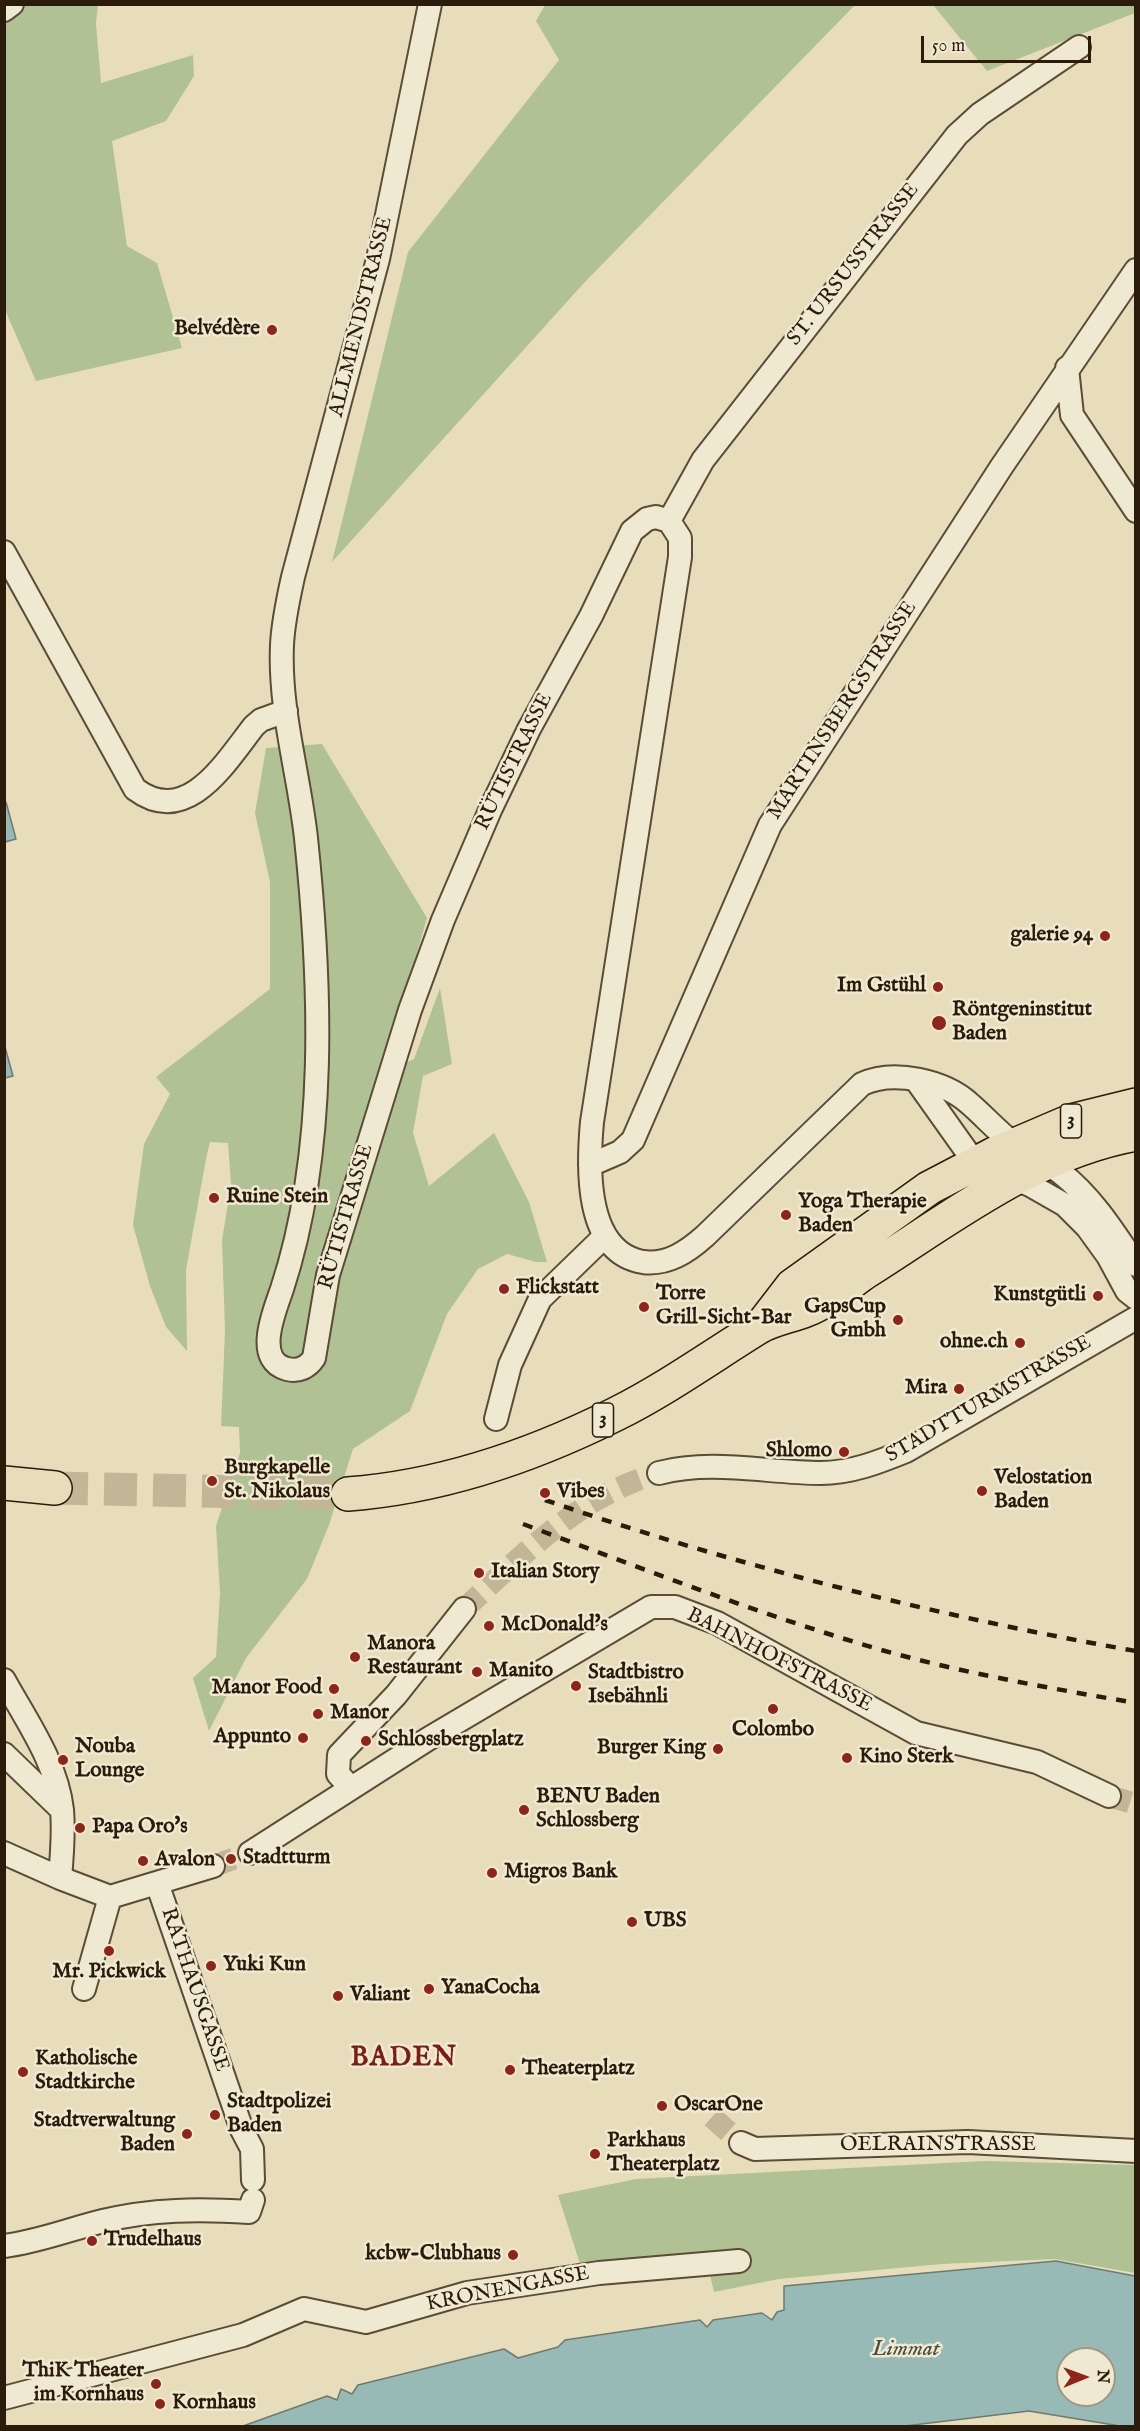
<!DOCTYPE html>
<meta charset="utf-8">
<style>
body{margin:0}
#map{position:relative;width:1140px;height:2431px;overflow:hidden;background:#e8ddba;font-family:"IM FELL English",serif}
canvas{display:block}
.frame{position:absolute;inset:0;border:6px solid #2a1b0a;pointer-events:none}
.north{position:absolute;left:1056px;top:2347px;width:60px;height:60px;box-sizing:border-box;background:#f0e9d2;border:2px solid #a19782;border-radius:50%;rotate:89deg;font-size:16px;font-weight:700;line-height:24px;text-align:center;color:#2a1b0a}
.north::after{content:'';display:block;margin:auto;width:21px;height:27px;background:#8f2418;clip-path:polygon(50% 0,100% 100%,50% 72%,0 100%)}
.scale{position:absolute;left:921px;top:36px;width:170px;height:27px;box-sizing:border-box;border:3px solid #2a1b0a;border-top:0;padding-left:8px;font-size:18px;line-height:21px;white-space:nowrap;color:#2a1b0a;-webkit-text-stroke:4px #f0e9d2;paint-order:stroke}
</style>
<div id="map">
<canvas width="1140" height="2431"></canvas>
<div class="frame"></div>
<div class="north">N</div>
<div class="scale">50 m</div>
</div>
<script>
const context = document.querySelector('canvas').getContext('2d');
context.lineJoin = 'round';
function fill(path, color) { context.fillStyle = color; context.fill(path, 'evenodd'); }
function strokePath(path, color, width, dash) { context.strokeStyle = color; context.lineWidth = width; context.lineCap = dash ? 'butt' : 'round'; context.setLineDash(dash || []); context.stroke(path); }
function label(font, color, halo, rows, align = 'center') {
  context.font = font + ' "IM FELL English",serif'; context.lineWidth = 5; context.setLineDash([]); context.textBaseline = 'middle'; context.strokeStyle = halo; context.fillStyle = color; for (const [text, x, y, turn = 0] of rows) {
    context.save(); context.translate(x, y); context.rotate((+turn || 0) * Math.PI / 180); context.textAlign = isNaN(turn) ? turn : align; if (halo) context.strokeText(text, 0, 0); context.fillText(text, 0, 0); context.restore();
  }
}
fill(new Path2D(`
 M 1135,4 L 1135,13 L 987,71 L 933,5 Z
 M 4,5 L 98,5 L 96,23 L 101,83 L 193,55 L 194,76 L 166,121 L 112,141 L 127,246 L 157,263 L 182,348 L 36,381 L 5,310 Z
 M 545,5 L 855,5 L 583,284 L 332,562 L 408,252 L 559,60 L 536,21 Z
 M 322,744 L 427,918 L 382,1074 L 414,1059 L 440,988 L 452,1064 L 423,1076 L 413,1133 L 429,1186 L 494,1133 L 529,1202 L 547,1262 L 536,1262 L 507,1254 L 478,1269 L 447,1314 L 410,1411 L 353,1449 L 329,1525 L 307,1579 L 246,1658 L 209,1731 L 193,1678 L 216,1657 L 220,1593 L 216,1526 L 240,1453 L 239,1427 L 221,1426 L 225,1330 L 222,1240 L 231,1185 L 228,1143 L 210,1142 L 206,1159 L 186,1270 L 187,1351 L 166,1327 L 150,1286 L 133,1225 L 144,1144 L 170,1094 L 156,1077 L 270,989 L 270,882 L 255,813 L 266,748 Z
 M 985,2161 L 1135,2165 L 1135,2273 L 1055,2259 L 942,2264 L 779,2279 L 714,2292 L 705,2255 L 580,2264 L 558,2195 L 636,2179 Z`), '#b0c294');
const water = new Path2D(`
 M 6,802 L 16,839 L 5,842 L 5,803 Z
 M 5,1047 L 13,1076 L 5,1078 L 4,1078 Z
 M 1056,2261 L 1135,2276 L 1135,2426 L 1120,2426 L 1029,2411 L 905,2426 L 243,2426 L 327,2396 L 337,2400 L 341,2389 L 352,2394 L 358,2385 L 504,2349 L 518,2358 L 558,2347 L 565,2340 L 700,2320 L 707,2327 L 713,2320 L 762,2313 L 772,2320 L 777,2312 L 784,2310 L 784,2286 ZM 1068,2359 L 1104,2359 L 1104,2395 L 1068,2395 Z`);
fill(water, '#98bab6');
strokePath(water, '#6c7a71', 1.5);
strokePath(new Path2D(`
 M 464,1609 C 523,1555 580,1495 659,1473
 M 1109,1796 L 1136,1804
 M 213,1866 L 250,1853
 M 712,2117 L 741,2143`), '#c2b697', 22, [22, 11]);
strokePath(new Path2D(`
 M 55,1488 L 348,1494`), '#c2b697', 33, [33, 16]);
const minor = new Path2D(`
 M 430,4 L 378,259 L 293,577 C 288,600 283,622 282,645 C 279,710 299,774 306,838 C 321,982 328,1149 282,1289 C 275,1310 253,1360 287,1369 C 299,1372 308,1367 314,1358 L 328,1275 L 410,1010 L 443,920 L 491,808 L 529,729 L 591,616 L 632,531 L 647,519 L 656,517 L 669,521 L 680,538 L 680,557 L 592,1122 C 588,1166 584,1252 643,1262 C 668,1265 687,1252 705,1236 L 862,1084 C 894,1069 945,1081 970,1104 C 985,1117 998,1132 1014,1144 C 1028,1155 1046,1162 1061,1173 C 1092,1197 1114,1232 1136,1265
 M 4,10 L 12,4
 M 1067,368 L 1072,415 L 1136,511
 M 669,521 L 703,460 L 957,135 L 980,114 L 1079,47
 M 4,552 L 135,789 C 187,828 225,763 254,726 L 261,720 L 286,711
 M 916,1080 L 975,1163 L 1030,1185 L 1065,1205 L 1087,1227 L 1108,1256 L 1127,1291 L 1136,1298
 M 590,1165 L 620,1152 L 633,1140 L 770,825 L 1002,466 L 1136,270
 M 496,1419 L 510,1365 L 540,1299 L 605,1236
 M 659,1473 C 712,1459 768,1473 821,1473 C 851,1473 879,1462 906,1451 L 1136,1318
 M 4,1680 C 26,1720 57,1763 62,1810 C 64,1832 62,1856 60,1878
 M 4,1754 L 62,1810
 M 351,1788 L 338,1774 L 339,1755 L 396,1695 L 464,1609
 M 4,1853 L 60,1878 L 110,1897 L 213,1866
 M 250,1853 L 428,1739 L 651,1607 L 675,1607 L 717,1623 L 916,1733 L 1037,1762 L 1109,1796
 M 157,1883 L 242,2130 L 252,2149 L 253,2180
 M 84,1989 L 110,1897
 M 741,2143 L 755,2149 L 968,2142 L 1136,2151
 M 4,2246 C 38,2242 70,2229 103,2221 C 152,2209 200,2209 249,2212 L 253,2200
 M 4,2398 L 243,2335 L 304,2309 L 366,2322 L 467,2293 L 599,2273 L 739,2261`);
const primary = new Path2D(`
 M 762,1325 L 792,1286 L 929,1188 L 994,1154 L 1071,1121 L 1136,1105
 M 4,1483 L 55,1488
 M 348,1494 C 442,1487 532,1456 616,1414 C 666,1389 712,1356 759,1327 C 773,1319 791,1316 806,1310 C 827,1302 848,1284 867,1271 C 951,1218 1035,1152 1136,1134`);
strokePath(minor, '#5a4c36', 26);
strokePath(primary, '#2a1b0a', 36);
strokePath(minor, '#f0e9d2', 22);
strokePath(primary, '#e8ddba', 33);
strokePath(new Path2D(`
 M 545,1500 C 737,1566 936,1616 1136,1651
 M 523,1524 C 641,1568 758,1614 878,1649 C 962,1673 1049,1688 1136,1703`), '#2a1b0a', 4.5, [10, 10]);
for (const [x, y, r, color] of [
 [272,330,6,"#8f2418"],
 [1105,936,6,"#8f2418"],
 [938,987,6,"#8f2418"],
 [939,1023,8,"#8f2418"],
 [214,1198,6,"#8f2418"],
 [786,1215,6,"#8f2418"],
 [504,1289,6,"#8f2418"],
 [1098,1296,6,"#8f2418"],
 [644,1307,6,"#8f2418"],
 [898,1320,6,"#8f2418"],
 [1020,1343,6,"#8f2418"],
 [959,1389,6,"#8f2418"],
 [844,1452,6,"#8f2418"],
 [212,1481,6,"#8f2418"],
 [982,1491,6,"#8f2418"],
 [545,1493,6,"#8f2418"],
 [479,1573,6,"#8f2418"],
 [489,1626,6,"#8f2418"],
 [355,1657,6,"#8f2418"],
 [477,1672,6,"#8f2418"],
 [576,1686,6,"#8f2418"],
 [334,1689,6,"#8f2418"],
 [773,1709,6,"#8f2418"],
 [318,1714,6,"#8f2418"],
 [303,1738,6,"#8f2418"],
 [366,1741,6,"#8f2418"],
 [718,1749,6,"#8f2418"],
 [847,1758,6,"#8f2418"],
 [63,1760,6,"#8f2418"],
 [524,1810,6,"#8f2418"],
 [80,1828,6,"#8f2418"],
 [231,1859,6,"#8f2418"],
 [143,1861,6,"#8f2418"],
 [492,1873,6,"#8f2418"],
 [632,1922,6,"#8f2418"],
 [109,1951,6,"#8f2418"],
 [211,1966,6,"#8f2418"],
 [429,1989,6,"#8f2418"],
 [338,1996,6,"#8f2418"],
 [510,2070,6,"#8f2418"],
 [23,2072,6,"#8f2418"],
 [662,2106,6,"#8f2418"],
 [215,2115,6,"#8f2418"],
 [187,2134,6,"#8f2418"],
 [595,2154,6,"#8f2418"],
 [92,2241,6,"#8f2418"],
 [513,2255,6,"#8f2418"],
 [156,2384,6,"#8f2418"],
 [160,2404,6,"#8f2418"]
]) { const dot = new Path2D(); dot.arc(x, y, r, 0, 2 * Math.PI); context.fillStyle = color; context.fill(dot); strokePath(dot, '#f0e9d2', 2); }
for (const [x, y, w] of [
 [1071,1121,21],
 [603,1420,21]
]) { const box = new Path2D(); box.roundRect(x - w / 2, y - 17, w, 34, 4.5); context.fillStyle = '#f0e9d2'; context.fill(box); strokePath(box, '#2a1b0a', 1.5); }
label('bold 20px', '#2a1b0a', null, [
 ["3",1071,1121],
 ["3",603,1420]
]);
label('21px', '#2a1b0a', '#f0e9d2', [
 ["ST. URSUSSTRASSE",854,265,-52],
 ["ALLMENDSTRASSE",362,317,-76],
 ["MARTINSBERGSTRASSE",843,711,-57],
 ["RÜTISTRASSE",515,762,-64],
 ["RÜTISTRASSE",347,1217,-74],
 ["STADTTURMSTRASSE",989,1400,-30],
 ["BAHNHOFSTRASSE",779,1661,27],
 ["RATHAUSGASSE",194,1990,71],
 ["OELRAINSTRASSE",938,2146],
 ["KRONENGASSE",508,2290,-11]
]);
label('bold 21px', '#2a1b0a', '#f0e9d2', [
 ["Belvédère",260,330,"right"],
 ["galerie 94",1093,936,"right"],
 ["Im Gstühl",926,987,"right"],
 ["Röntgeninstitut",952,1011],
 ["Baden",952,1035],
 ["Ruine Stein",226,1198],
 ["Yoga Therapie",798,1203],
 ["Baden",798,1227],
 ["Flickstatt",516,1289],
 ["Torre",656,1295],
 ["Grill-Sicht-Bar",656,1319],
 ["Kunstgütli",1086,1296,"right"],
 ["GapsCup",886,1308,"right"],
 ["Gmbh",886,1332,"right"],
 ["ohne.ch",1008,1343,"right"],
 ["Mira",947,1389,"right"],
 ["Shlomo",832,1452,"right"],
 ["Burgkapelle",224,1469],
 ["St. Nikolaus",224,1493],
 ["Velostation",994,1479],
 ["Baden",994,1503],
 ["Vibes",557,1493],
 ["Italian Story",491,1573],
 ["McDonald's",501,1626],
 ["Manora",367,1645],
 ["Restaurant",367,1669],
 ["Manito",489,1672],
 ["Stadtbistro",588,1674],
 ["Isebähnli",588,1698],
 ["Manor Food",322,1689,"right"],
 ["Manor",330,1714],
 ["Colombo",773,1731,"center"],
 ["Appunto",291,1738,"right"],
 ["Schlossbergplatz",378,1741],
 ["Nouba",75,1748],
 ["Lounge",75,1772],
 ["Burger King",706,1749,"right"],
 ["Kino Sterk",859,1758],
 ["BENU Baden",536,1798],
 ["Schlossberg",536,1822],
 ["Papa Oro's",92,1828],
 ["Stadtturm",243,1859],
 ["Avalon",155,1861],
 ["Migros Bank",504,1873],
 ["UBS",644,1922],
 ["Yuki Kun",223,1966],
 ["Mr. Pickwick",109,1973,"center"],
 ["YanaCocha",441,1989],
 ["Valiant",350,1996],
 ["Katholische",35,2060],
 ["Stadtkirche",35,2084],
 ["Theaterplatz",522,2070],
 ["Stadtpolizei",227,2103],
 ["Baden",227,2127],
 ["OscarOne",674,2106],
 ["Stadtverwaltung",175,2122,"right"],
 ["Baden",175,2146,"right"],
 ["Parkhaus",607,2142],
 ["Theaterplatz",607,2166],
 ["Trudelhaus",104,2241],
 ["kcbw-Clubhaus",501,2255,"right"],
 ["ThiK Theater",144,2372,"right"],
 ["im Kornhaus",144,2396,"right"],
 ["Kornhaus",172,2404]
], 'left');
label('italic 22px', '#4b4b3e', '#f0e9d2', [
 ["Limmat",906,2350]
]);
context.letterSpacing = '1.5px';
label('bold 27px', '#7a1f14', '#f0e9d2', [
 ["BADEN",404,2059]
]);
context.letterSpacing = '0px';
</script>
